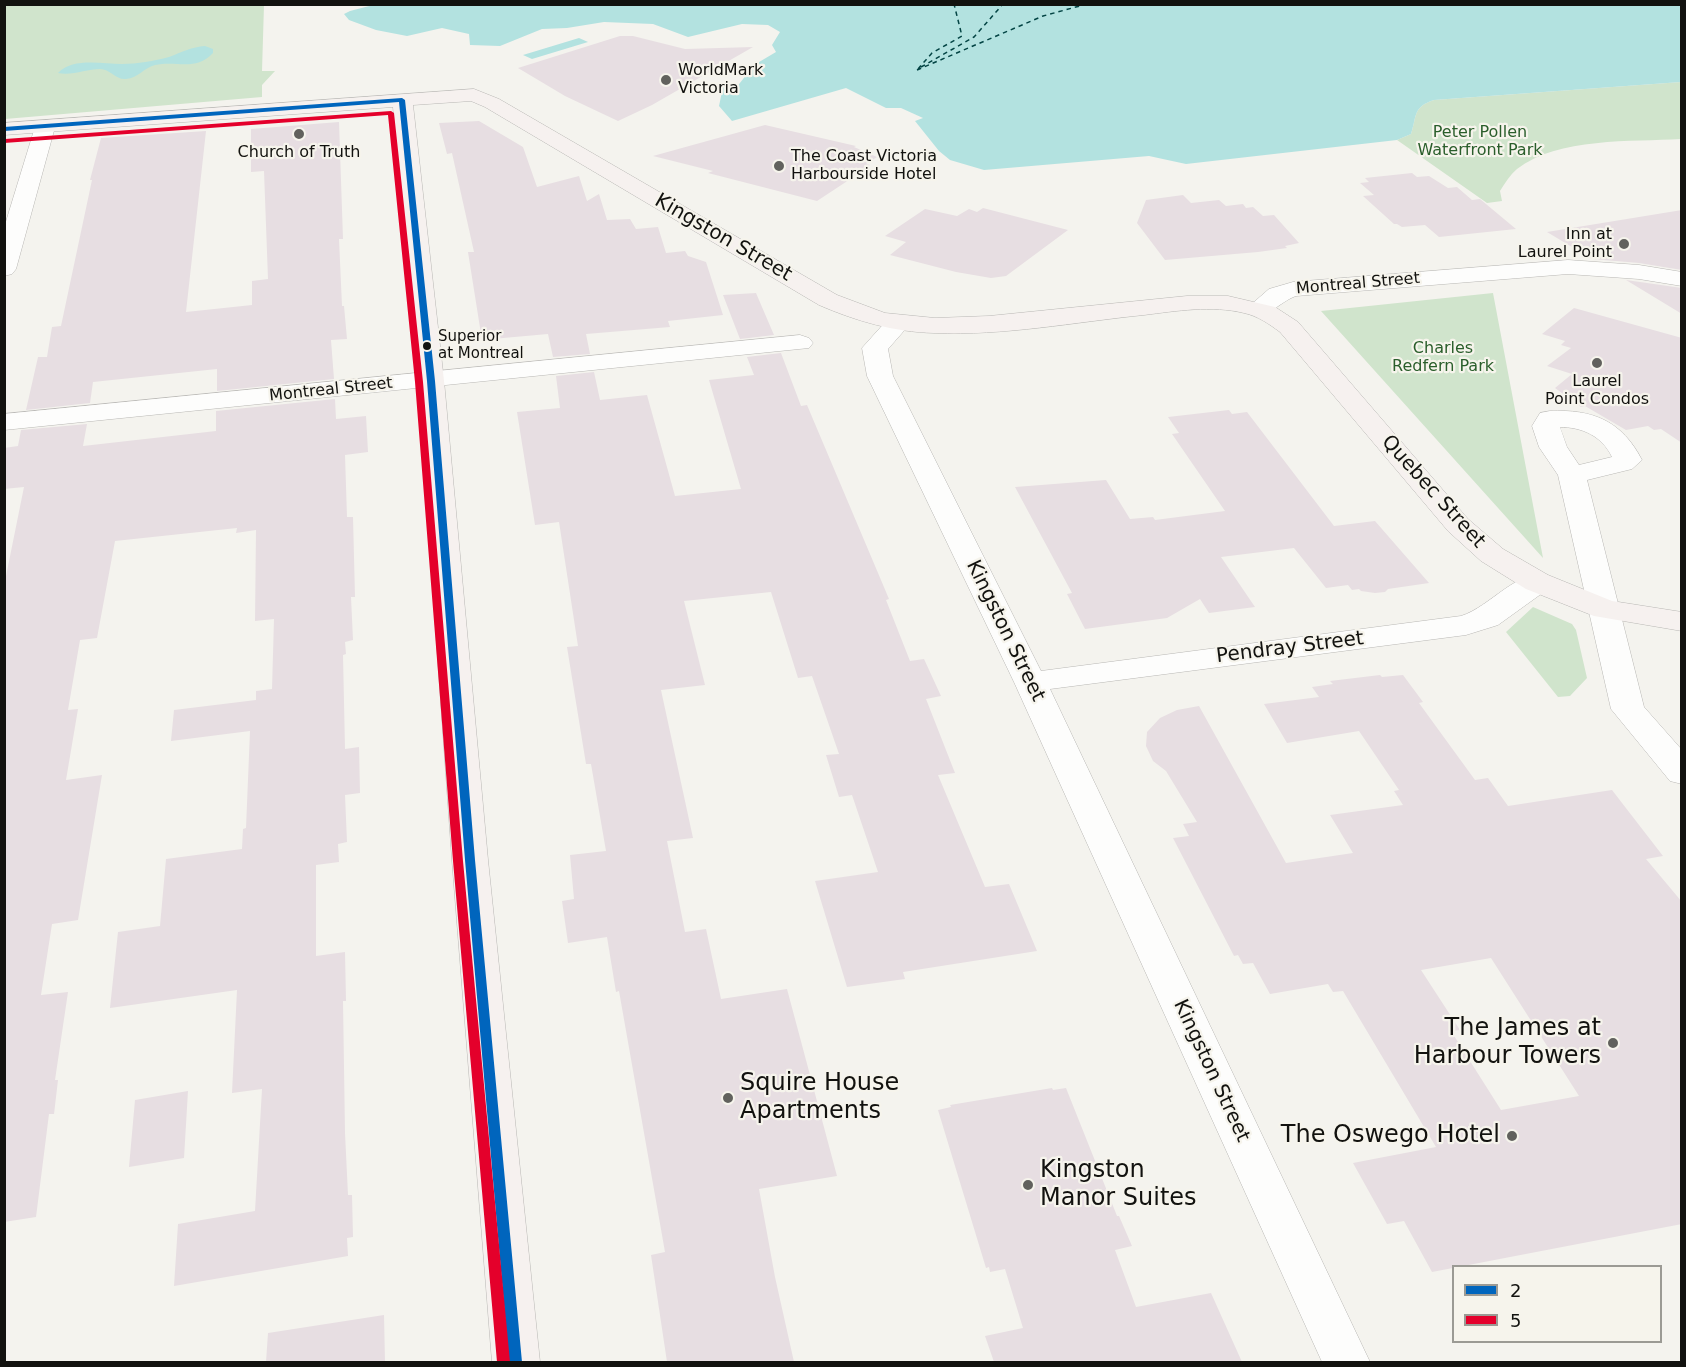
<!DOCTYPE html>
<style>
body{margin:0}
#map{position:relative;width:1686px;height:1367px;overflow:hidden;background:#f4f3ee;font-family:"DejaVu Sans",sans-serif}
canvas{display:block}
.frame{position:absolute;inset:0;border:6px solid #12120f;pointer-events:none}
.legend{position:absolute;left:1452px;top:1265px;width:210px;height:78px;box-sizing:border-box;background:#f6f4ec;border:2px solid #9b9a94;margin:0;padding:8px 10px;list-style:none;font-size:18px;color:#12120f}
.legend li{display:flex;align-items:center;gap:12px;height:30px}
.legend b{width:30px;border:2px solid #9b9a94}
</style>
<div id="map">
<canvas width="1686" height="1367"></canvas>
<div class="frame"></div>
<ul class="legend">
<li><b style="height:8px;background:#0065bd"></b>2</li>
<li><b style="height:8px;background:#e4002b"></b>5</li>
</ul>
</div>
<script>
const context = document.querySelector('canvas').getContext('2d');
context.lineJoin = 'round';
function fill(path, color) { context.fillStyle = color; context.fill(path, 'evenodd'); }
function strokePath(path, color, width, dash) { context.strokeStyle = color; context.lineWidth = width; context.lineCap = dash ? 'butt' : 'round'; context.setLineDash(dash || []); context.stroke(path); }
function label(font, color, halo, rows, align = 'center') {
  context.font = font + ' "DejaVu Sans",sans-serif'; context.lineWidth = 4.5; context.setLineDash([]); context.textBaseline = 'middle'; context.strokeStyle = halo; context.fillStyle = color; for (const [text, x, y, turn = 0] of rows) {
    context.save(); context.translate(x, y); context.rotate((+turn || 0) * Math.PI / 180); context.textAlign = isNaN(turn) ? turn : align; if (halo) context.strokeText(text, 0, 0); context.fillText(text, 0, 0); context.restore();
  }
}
fill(new Path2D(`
 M 5,5 L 264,5 L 262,71 L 275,71 L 262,85 L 262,97 L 5,119 Z
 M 1681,82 L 1681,139 C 1632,142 1558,137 1517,169 C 1510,175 1505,183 1500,191 L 1502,201 L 1487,203 L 1397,140 L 1411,134 C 1417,115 1413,107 1434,100 Z
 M 1493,293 L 1543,558 L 1321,311 Z
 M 1533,607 L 1572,624 L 1576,630 L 1587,678 L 1570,696 L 1558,697 L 1506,632 Z`), '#d0e4cc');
fill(new Path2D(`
 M 377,4 L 1681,5 L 1681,82 L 1434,100 C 1413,107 1417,115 1411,134 L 1397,140 L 1186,164 L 1149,156 L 984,170 L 950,160 L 939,151 L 915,121 L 923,118 L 901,108 L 886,108 L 846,88 L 732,121 L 719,106 L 723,87 L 736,88 L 754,65 L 776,52 L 772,45 L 780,32 L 768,25 L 742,24 L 688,37 L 653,24 L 604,22 L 567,28 L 542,29 L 500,46 L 470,45 L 469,34 L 442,28 L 407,36 L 376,30 L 349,20 L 344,14 L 350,11 Z
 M 579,38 L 588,42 L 532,59 L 523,55 Z
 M 205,46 L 213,49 L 213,53 C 195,72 177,60 155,65 C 145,67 138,78 126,79 C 116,80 110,69 100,69 C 87,69 72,76 58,73 C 73,57 102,64 122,64 C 137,64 154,61 169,57 C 182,52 192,47 205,46 Z`), '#b3e2e0');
strokePath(new Path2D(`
 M 921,67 L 974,37 L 1003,4
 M 918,69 L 932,53 L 962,36 L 954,4
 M 917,70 L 1043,16 L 1087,4`), '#034444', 1.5, [4.5, 4]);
fill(new Path2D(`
 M 620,36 L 633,36 L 685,49 L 753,47 L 652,105 L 618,121 L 565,96 L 518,68 Z
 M 479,121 L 523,147 L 537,187 L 579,176 L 587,201 L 599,194 L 607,220 L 630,219 L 636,229 L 658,227 L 666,253 L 685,251 L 688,256 L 706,262 L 723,315 L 668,321 L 670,327 L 586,334 L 590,354 L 553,357 L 548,334 L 492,339 L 491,333 L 481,334 L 468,252 L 474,252 L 452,153 L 447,154 L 439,123 Z
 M 339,122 L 343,239 L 339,239 L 342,306 L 344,306 L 347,339 L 331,340 L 334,379 L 217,391 L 217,369 L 93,382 L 90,403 L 26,410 L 38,357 L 47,357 L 52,327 L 61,326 L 92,180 L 90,180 L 101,138 L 206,131 L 186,312 L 252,305 L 252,281 L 268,279 L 264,171 L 251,172 L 251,129 Z
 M 765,125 L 856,146 L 854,147 L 877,157 L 866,164 L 870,165 L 853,176 L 855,176 L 817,201 L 708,173 L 713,171 L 653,156 Z
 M 1412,173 L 1417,177 L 1429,176 L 1448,188 L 1457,187 L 1472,200 L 1480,199 L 1516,229 L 1439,237 L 1425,225 L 1402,227 L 1397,224 L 1394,224 L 1363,196 L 1374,195 L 1360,183 L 1369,182 L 1365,178 Z
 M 1183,195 L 1191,203 L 1219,200 L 1226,206 L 1243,204 L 1246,208 L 1253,207 L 1263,216 L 1274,215 L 1299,243 L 1285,246 L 1287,248 L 1258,252 L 1165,260 L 1137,223 L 1146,200 Z
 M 983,208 L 1068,230 L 1006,276 L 991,278 L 956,272 L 890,255 L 906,242 L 885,236 L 925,209 L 957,216 L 969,209 L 977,212 Z
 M 1682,210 L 1682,270 L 1639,263 L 1592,259 L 1547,232 Z
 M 1626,280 L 1682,288 L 1682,314 Z
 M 756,293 L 774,335 L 740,339 L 723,295 Z
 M 1574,308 L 1682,338 L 1682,443 L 1661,429 L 1654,430 L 1648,426 L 1626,430 L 1585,406 L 1581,407 L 1555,388 L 1572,374 L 1547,366 L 1571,348 L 1561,345 L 1565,341 L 1542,334 Z
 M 781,353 L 801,406 L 807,405 L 889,599 L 886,600 L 910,661 L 924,659 L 941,696 L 926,699 L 955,773 L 938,775 L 985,887 L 1009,884 L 1037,951 L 903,972 L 905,979 L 847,987 L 815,881 L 878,872 L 852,795 L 839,797 L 826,755 L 839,754 L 812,676 L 798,678 L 771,592 L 684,601 L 705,685 L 661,690 L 693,838 L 667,841 L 685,932 L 706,929 L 721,999 L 787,989 L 837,1176 L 759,1189 L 775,1277 L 794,1362 L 667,1362 L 651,1255 L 665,1252 L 619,991 L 616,992 L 607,937 L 568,943 L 562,901 L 574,899 L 570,855 L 606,851 L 591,764 L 586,764 L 567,647 L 578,646 L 559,522 L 535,525 L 517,412 L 560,408 L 556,376 L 594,372 L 600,400 L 647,395 L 675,496 L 741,489 L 709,380 L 754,375 L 747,357 Z
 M 335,399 L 336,419 L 366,416 L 368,452 L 345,455 L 347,517 L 353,517 L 355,597 L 351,597 L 353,640 L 345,642 L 346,654 L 343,655 L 345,749 L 359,747 L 360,793 L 345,795 L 347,842 L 338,844 L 339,862 L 316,865 L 316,956 L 345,952 L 346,1001 L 343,1001 L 345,1133 L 348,1195 L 352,1195 L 353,1237 L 347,1238 L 348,1256 L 174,1286 L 178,1224 L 255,1211 L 262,1089 L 232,1093 L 237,990 L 110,1008 L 118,932 L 160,926 L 166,859 L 242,849 L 243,829 L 246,828 L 250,731 L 171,741 L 174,710 L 256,700 L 256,691 L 272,689 L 274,619 L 255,621 L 256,530 L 236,533 L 237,528 L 115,541 L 97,638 L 80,640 L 68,710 L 78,709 L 66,780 L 102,775 L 78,920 L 52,924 L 41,995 L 68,992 L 55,1080 L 58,1080 L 54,1114 L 49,1114 L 36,1217 L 4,1222 L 4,586 L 24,487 L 4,489 L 4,448 L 18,446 L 21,430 L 87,424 L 83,446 L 216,431 L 216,411 Z
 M 1229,410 L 1232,414 L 1247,412 L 1334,526 L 1375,521 L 1429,583 L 1388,589 L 1385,592 L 1375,593 L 1361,591 L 1359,589 L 1352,590 L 1348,585 L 1326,588 L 1294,548 L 1221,557 L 1255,607 L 1209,613 L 1200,599 L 1167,618 L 1085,629 L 1067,594 L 1072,593 L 1015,487 L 1106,480 L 1130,519 L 1153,517 L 1155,520 L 1225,511 L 1172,434 L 1179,433 L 1168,417 Z
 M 1380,675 L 1382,677 L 1403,675 L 1423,702 L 1419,703 L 1475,780 L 1488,778 L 1508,806 L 1612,790 L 1663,856 L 1646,859 L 1682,902 L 1682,1224 L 1432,1272 L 1404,1221 L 1387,1224 L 1353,1163 L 1436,1147 L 1343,991 L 1333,992 L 1328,984 L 1270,994 L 1253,963 L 1243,964 L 1238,955 L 1234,956 L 1173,838 L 1189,836 L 1183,824 L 1197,822 L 1166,771 L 1153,761 L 1146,746 L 1147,732 L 1160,718 L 1177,710 L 1199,706 L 1286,863 L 1353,853 L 1330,815 L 1403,805 L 1394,791 L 1399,790 L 1359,731 L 1287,743 L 1264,704 L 1319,697 L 1312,687 L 1333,684 L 1330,681 ZM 1491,958 L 1579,1096 L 1501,1110 L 1451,1031 L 1460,1030 L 1421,970 Z
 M 1052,1088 L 1053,1090 L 1066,1088 L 1117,1216 L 1119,1216 L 1132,1246 L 1115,1250 L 1136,1307 L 1211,1293 L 1242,1362 L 994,1362 L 985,1336 L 1023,1328 L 1005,1269 L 990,1272 L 989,1267 L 986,1268 L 938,1110 L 951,1107 L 950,1105 Z
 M 188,1091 L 184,1158 L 129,1167 L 135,1100 Z
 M 384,1315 L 385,1362 L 266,1362 L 268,1333 Z`), '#e7dee2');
const street = new Path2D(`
 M 45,121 L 52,123 L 55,127 L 16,269 L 12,274 L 4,276 L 4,228 L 35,127 L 38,123 Z
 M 1568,260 L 1639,265 L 1682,272 L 1682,286 L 1639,279 L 1568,274 L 1296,296 C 1279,302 1269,319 1249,314 L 1246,309 L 1269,289 L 1293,282 Z
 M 897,316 L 906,319 L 910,324 L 888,349 L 893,376 L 1041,671 L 1461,616 C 1490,607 1518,568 1548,575 L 1552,582 L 1548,589 L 1498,625 L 1466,635 L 1050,689 L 1370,1362 L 1322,1362 L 1014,682 L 867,376 L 862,348 L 888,319 Z
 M 800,335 L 809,338 L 813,343 L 809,348 L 4,430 L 4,414 Z
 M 1550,411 C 1593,409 1622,421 1642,460 L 1632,469 L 1587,480 L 1644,707 L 1682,750 L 1682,784 L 1670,781 L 1611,709 L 1558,475 L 1539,447 L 1532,426 L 1540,413 ZM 1560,427 C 1582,427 1602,436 1612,457 L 1579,465 L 1567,447 Z`);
const secondary = new Path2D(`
 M 474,89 L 499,99 L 837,295 L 885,313 L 935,318 L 989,316 L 1187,296 L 1228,296 L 1275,307 L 1298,322 L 1468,519 L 1503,549 L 1548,575 L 1612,601 L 1682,612 L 1682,631 L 1594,616 L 1526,589 L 1481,561 L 1448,531 L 1280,332 C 1269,324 1258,316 1244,313 C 1212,305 1176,311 1144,315 C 1075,322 1004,336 934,333 C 894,332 856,321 819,305 L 485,107 L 471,101 L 413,105 L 444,381 L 488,860 L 540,1362 L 492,1362 L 452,860 L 418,381 L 393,107 L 4,135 L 4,123 Z`);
strokePath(street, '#b8b7b4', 1);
strokePath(secondary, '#b8b7b4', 1);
fill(street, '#fdfdfc');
fill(secondary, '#f6f1ef');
fill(new Path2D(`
 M 402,98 L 405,100 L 435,381 L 475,860 L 522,1362 L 509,1362 L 465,860 L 427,381 L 399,102 L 4,131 L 4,127 Z`), '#0065bd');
fill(new Path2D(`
 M 391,111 L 394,113 L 423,382 L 463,861 L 510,1362 L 497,1362 L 453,861 L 415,382 L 388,115 L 4,143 L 5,139 Z`), '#e4002b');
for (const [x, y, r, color] of [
 [666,80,6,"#61615d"],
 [299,134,6,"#61615d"],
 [779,166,6,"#61615d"],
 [1624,244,6,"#61615d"],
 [427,346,5,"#12120f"],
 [1597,363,6,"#61615d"],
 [1613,1043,6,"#61615d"],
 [728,1098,6,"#61615d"],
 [1512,1136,6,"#61615d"],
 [1028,1185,6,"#61615d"]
]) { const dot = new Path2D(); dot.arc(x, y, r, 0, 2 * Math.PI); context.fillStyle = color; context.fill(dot); strokePath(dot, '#f6f4ec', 2); }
label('15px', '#12120f', '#f6f4ec', [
 ["Superior",438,337],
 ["at Montreal",438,354]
], 'left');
label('16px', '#12120f', '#f6f4ec', [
 ["WorldMark",678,71],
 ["Victoria",678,89],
 ["Church of Truth",299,153,"center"],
 ["The Coast Victoria",791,157],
 ["Harbourside Hotel",791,175],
 ["Inn at",1612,235,"right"],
 ["Laurel Point",1612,253,"right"],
 ["Laurel",1597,382,"center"],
 ["Point Condos",1597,400,"center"]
], 'left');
label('16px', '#2a5e2b', '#f6f4ec', [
 ["Peter Pollen",1480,133],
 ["Waterfront Park",1480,151],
 ["Charles",1443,349],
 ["Redfern Park",1443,367]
]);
label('16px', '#12120f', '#f6f4ec', [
 ["Montreal Street",1358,284,-5],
 ["Montreal Street",331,390,-6]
]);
label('20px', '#12120f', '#f6f4ec', [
 ["Kingston Street",723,238,30],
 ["Quebec Street",1433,492,48],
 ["Kingston Street",1005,631,64],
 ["Pendray Street",1290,648,-7],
 ["Kingston Street",1211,1071,65]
]);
label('24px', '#12120f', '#f6f4ec', [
 ["The James at",1601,1029],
 ["Harbour Towers",1601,1057],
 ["Squire House",740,1084,"left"],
 ["Apartments",740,1112,"left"],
 ["The Oswego Hotel",1500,1136],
 ["Kingston",1040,1171,"left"],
 ["Manor Suites",1040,1199,"left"]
], 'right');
</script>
